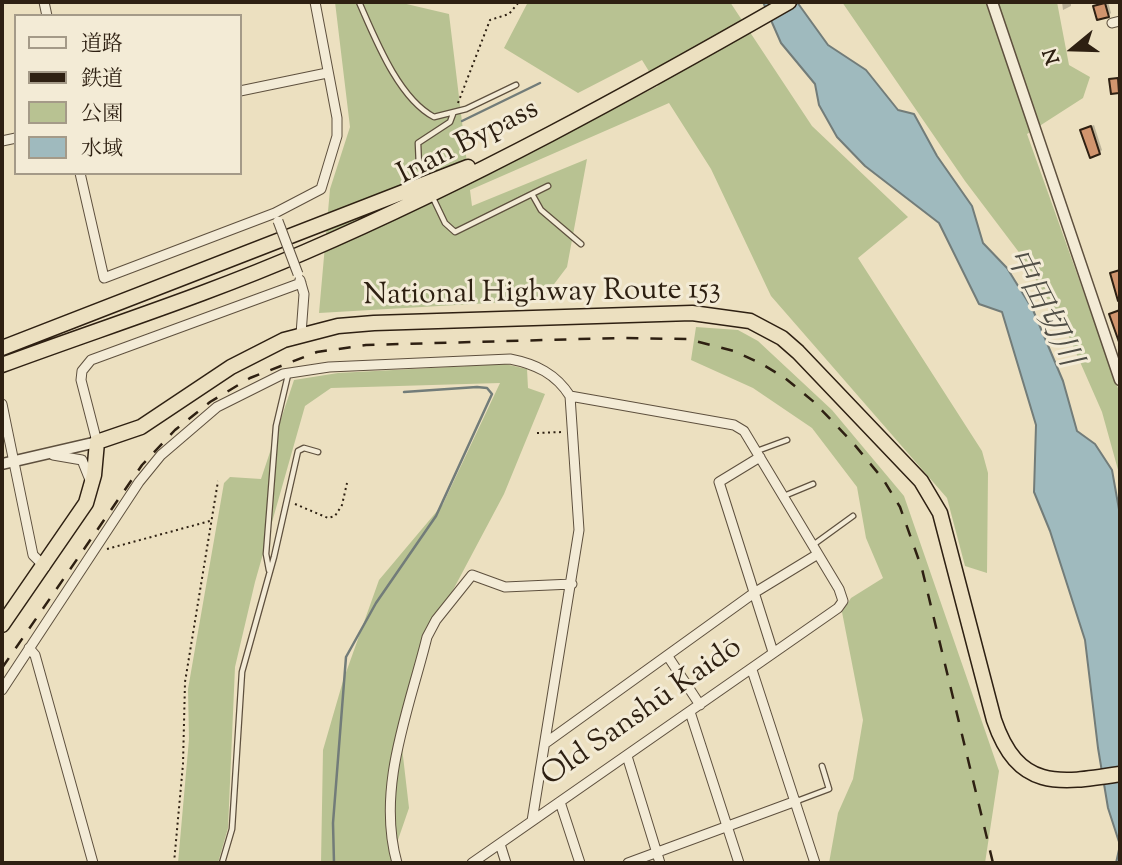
<!DOCTYPE html>
<meta charset="utf-8">
<style>
body{margin:0}
#map{position:relative;width:1122px;height:865px;overflow:hidden;background:#ece0c0;font-family:"Sorts Mill Goudy","Noto Serif JP",serif}
canvas{display:block}
.frame{position:absolute;inset:0;border:4px solid #2e2012;pointer-events:none}
.legend{position:absolute;left:14px;top:14px;width:228px;height:161px;box-sizing:border-box;background:#f3ebd6;border:2px solid #a49a88;margin:0;padding:9px 12px;list-style:none;font-size:21px;color:#2e2012}
.legend li{display:flex;align-items:center;gap:14px;height:35px}
.legend b{width:35px;border:2px solid #a49a88}
.north{position:absolute;left:1038px;top:14px;width:70px;height:70px;-webkit-text-stroke:5px #f3ebd6;paint-order:stroke;rotate:251deg;font-size:19px;font-weight:700;line-height:28px;text-align:center;color:#2e2012}
.north::after{content:'';display:block;margin:auto;width:24px;height:32px;background:#2e2012;clip-path:polygon(50% 0,100% 100%,50% 72%,0 100%)}
</style>
<div id="map">
<canvas width="1122" height="865"></canvas>
<div class="frame"></div>
<ul class="legend">
<li><b style="height:9px;background:#f3ebd6"></b>道路</li>
<li><b style="height:9px;background:#2e2012"></b>鉄道</li>
<li><b style="height:19px;background:#b8c292"></b>公園</li>
<li><b style="height:19px;background:#9fbabe"></b>水域</li>
</ul>
<div class="north">N</div>
</div>
<script>
const context = document.querySelector('canvas').getContext('2d');
context.lineJoin = 'round';
function fill(path, color) { context.fillStyle = color; context.fill(path, 'evenodd'); }
function strokePath(path, color, width, dash) { context.strokeStyle = color; context.lineWidth = width; context.lineCap = dash ? 'butt' : 'round'; context.setLineDash(dash || []); context.stroke(path); }
function label(font, color, halo, rows, align = 'center') {
  context.font = font + ' "Sorts Mill Goudy","Noto Serif JP",serif'; context.lineWidth = 6; context.setLineDash([]); context.textBaseline = 'middle'; context.strokeStyle = halo; context.fillStyle = color; for (const [text, x, y, turn = 0] of rows) {
    context.save(); context.translate(x, y); context.rotate((+turn || 0) * Math.PI / 180); context.textAlign = isNaN(turn) ? turn : align; if (halo) context.strokeText(text, 0, 0); context.fillText(text, 0, 0); context.restore();
  }
}
fill(new Path2D(`
 M 335,2 L 398,2 L 449,14 L 469,180 L 658,86 L 642,60 L 578,93 L 504,48 L 528,2 L 730,2 L 812,126 L 908,217 L 858,258 L 982,451 L 988,473 L 987,573 L 965,566 L 947,498 L 771,296 L 711,169 L 669,103 L 470,190 L 472,206 L 587,159 L 567,267 L 542,300 L 319,313 L 330,189 L 350,127 Z
 M 842,2 L 1057,2 L 1069,65 L 1090,77 L 1083,98 L 1027,134 L 1120,394 L 1120,477 L 1102,412 L 1066,330 L 1021,255 L 965,181 Z
 M 696,327 L 738,330 L 758,341 L 832,410 L 904,496 L 999,771 L 985,863 L 829,863 L 838,813 L 853,779 L 863,720 L 842,612 L 851,598 L 883,578 L 866,538 L 857,487 L 812,428 L 753,388 L 691,360 Z
 M 505,364 L 527,369 L 528,388 L 545,394 L 504,494 L 418,656 L 401,739 L 409,808 L 390,863 L 321,863 L 323,750 L 343,681 L 379,580 L 443,504 L 500,383 L 331,388 L 305,406 L 255,582 L 235,667 L 228,828 L 218,863 L 178,863 L 189,739 L 188,689 L 224,483 L 230,477 L 261,479 L 294,380 L 338,373 Z`), '#b8c292');
const water = new Path2D(`
 M 763,2 L 797,2 L 828,45 L 866,70 L 898,110 L 914,114 L 937,156 L 972,206 L 983,243 L 1007,268 L 1033,310 L 1063,381 L 1077,431 L 1095,444 L 1112,470 L 1120,515 L 1120,863 L 1116,863 L 1120,845 L 1108,808 L 1098,748 L 1085,640 L 1050,531 L 1034,492 L 1036,425 L 1002,312 L 979,304 L 939,223 L 865,166 L 837,137 L 819,105 L 815,84 L 781,43 Z`);
fill(water, '#9fbabe');
strokePath(water, '#727c79', 2);
fill(new Path2D(`
 M 1062,2 L 1071,2 L 1071,6 L 1063,10 Z
 M 1108,2 L 1111,13 L 1108,16 L 1095,6 Z
 M 1120,76 L 1120,92 L 1113,92 L 1111,80 Z
 M 1094,125 L 1102,150 L 1099,153 L 1082,130 Z`), '#0003');
strokePath(new Path2D(`
 M 462,121 L 540,83
 M 334,863 L 333,823 L 346,657 L 376,603 L 436,516 L 492,394 L 487,388 L 477,387 L 404,392`), '#727c79', 2.5);
const building = new Path2D(`
 M 1105,3 L 1109,17 L 1097,20 L 1093,6 Z
 M 1118,78 L 1119,93 L 1111,94 L 1109,79 Z
 M 1091,126 L 1100,154 L 1090,158 L 1080,130 Z
 M 1120,270 L 1120,301 L 1118,301 L 1110,273 Z
 M 1120,310 L 1120,342 L 1119,342 L 1109,314 Z`);
fill(building, '#d1956e');
strokePath(building, '#2e2012', 2);
const service = new Path2D(`
 M 359,2 C 375,38 398,98 434,117 L 466,109 L 516,85
 M 419,166 L 418,143 L 450,122 L 453,114
 M 532,194 L 541,210 L 581,244
 M 434,200 L 445,223 L 455,232 L 548,186
 M 757,451 L 787,440
 M 784,496 L 813,484
 M 813,545 L 853,516
 M 269,570 L 266,554 L 276,426 L 288,375
 M 797,801 L 829,789 L 822,766
 M 222,863 L 232,829 L 242,672 L 274,557 L 298,451 L 304,448 L 318,452`);
const minor = new Path2D(`
 M 44,2 L 47,16
 M 1112,23 L 1120,21
 M 240,91 L 327,73
 M 2,141 L 16,138
 M 80,173 L 104,278 L 275,213 L 321,189 L 337,136 L 337,118 L 315,2
 M 300,280 L 304,294 L 301,334
 M 2,404 L 33,555 L 45,567
 M 97,442 L 81,380 L 82,371 L 91,360 L 301,283
 M 53,455 L 82,460 L 90,480
 M 760,457 L 719,482 L 773,652
 M 29,648 L 35,655 L 93,863
 M 669,658 L 700,705
 M 752,670 L 815,863
 M 2,690 L 139,482 L 161,455 L 217,407 L 283,374 L 329,367 L 510,359 C 536,364 556,374 570,396 L 579,530 L 532,821
 M 690,712 L 739,863
 M 547,742 L 754,593 L 818,554
 M 627,756 L 660,863
 M 560,802 L 580,863
 M 500,844 L 506,863
 M 397,863 C 376,788 409,710 427,637 L 436,620 L 472,575 L 505,587 L 572,584
 M 472,863 L 838,608 L 843,601 L 839,589 L 744,431 L 734,425 L 570,396
 M 628,863 L 796,801`);
const tertiary = new Path2D(`
 M 992,2 L 1120,380
 M 2,464 L 97,442`);
const trunk = new Path2D(`
 M 2,348 L 468,167
 M 2,365 C 102,328 206,295 305,252 C 472,180 632,92 789,2
 M 2,625 L 86,503 L 94,475 L 97,442 L 141,427 L 231,367 L 284,340 L 338,326 L 374,323 L 692,313 L 750,321 L 782,338 L 798,352 L 921,481 L 940,513 L 994,720 C 1018,790 1057,784 1120,774`);
strokePath(service, '#5e503e', 7);
strokePath(minor, '#5e503e', 11);
strokePath(tertiary, '#5e503e', 13);
strokePath(trunk, '#2e2012', 17);
strokePath(new Path2D(`
 M 458,103 L 490,20 L 509,14 L 519,2
 M 537,433 L 563,432
 M 295,504 L 328,518 L 335,516 L 342,505 L 347,483
 M 107,549 L 210,521
 M 174,863 L 183,764 L 185,682 L 218,481`), '#2e2012', 2, [2, 3.5]);
strokePath(service, '#f3ebd6', 4.5);
strokePath(minor, '#f3ebd6', 9);
strokePath(tertiary, '#f3ebd6', 10);
strokePath(trunk, '#ece0c0', 14);
strokePath(new Path2D(`
 M 2,668 L 142,465 L 175,430 L 210,402 L 250,378 L 317,352 L 366,345 L 619,338 L 687,339 L 734,351 L 762,364 L 785,378 L 814,402 L 853,443 L 883,479 L 900,507 L 922,569 L 993,863`), '#2e2012', 2.5, [12, 12]);
const minorBridge = new Path2D(`
 M 278,221 L 298,274`);
strokePath(minorBridge, '#5e503e', 11, []);
strokePath(minorBridge, '#f3ebd6', 9);
label('30px', '#2e2012', '#f3ebd6', [
 ["Inan Bypass",469,144,-27],
 ["National Highway Route 153",542,295,-1],
 ["Old Sanshū Kaidō",643,714,-35]
]);
label('italic 32px', '#504e46', '#f3ebd6', [
 ["中田切川",1040,309,63]
]);
</script>
